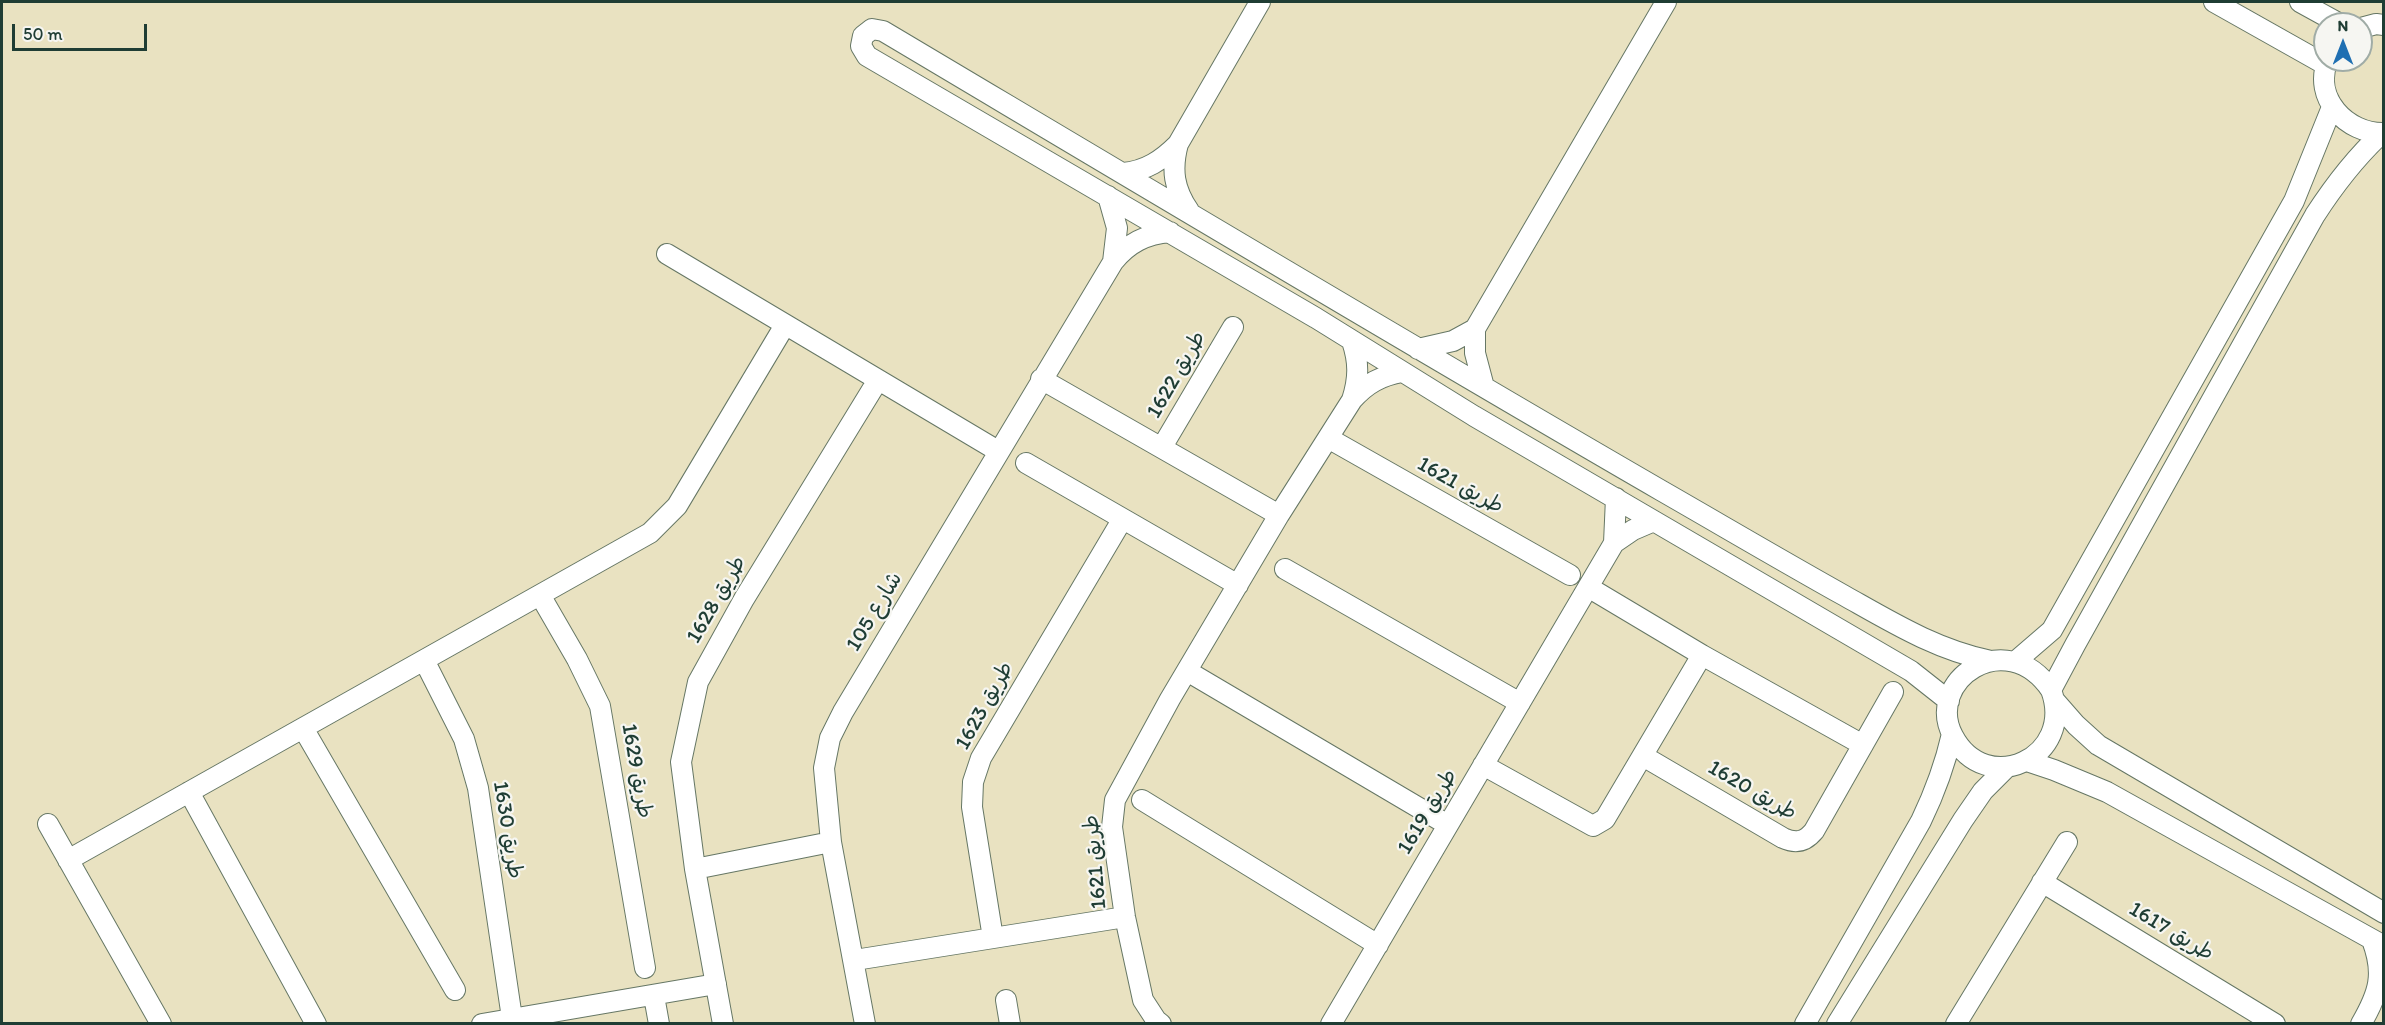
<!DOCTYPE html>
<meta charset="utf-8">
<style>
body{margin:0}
#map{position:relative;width:2385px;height:1025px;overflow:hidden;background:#e9e2c1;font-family:Itim,sans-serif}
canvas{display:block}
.frame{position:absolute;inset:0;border:3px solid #1f3d34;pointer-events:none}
.north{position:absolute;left:2313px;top:12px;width:60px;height:60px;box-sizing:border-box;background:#f6f6f2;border:2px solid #a0aca6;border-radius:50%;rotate:0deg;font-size:16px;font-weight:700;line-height:24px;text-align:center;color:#1f3d34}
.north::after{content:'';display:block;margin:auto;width:21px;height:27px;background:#1f6fb2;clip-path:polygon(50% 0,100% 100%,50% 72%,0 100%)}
.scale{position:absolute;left:12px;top:24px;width:135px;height:27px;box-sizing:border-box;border:3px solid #1f3d34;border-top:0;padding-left:8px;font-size:18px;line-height:21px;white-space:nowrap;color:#1f3d34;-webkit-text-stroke:4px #f6f6f2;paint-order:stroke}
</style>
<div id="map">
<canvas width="2385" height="1025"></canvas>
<div class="frame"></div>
<div class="north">N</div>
<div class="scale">50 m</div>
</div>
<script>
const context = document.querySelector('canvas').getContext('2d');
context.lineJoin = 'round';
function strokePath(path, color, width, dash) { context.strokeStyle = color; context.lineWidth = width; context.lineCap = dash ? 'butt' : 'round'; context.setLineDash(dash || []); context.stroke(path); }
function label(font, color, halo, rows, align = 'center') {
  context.font = font + ' Itim,"Playpen Sans Arabic",sans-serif'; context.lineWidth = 4.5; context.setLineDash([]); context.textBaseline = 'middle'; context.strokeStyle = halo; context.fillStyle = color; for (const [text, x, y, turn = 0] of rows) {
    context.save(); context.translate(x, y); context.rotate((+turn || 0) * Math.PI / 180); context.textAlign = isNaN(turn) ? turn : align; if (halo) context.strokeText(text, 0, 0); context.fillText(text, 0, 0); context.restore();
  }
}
const street = new Path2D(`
 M 2214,2 L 2326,65
 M 2300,2 L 2340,24
 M 2361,28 L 2376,24 L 2384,25
 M 2328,60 C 2312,98 2347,134 2384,133
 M 1178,144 C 1171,170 1174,189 1189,211
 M 1123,173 C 1146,171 1162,160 1178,144 L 1260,2
 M 1108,196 L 1117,228 L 1113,262
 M 667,254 L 998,451
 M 1352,341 C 1359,362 1359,378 1352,400
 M 1418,349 L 1453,341 L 1475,329
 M 1041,379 L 1279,515
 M 1484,387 L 1475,353 L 1475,329 L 1666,2
 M 1328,438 L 1570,575
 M 1162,447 L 1233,327
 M 1026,463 L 1238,585
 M 1614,543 L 1616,498
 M 1285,569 L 1520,703
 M 1588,587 L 1702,655 L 1863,745
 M 540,595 L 577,659 L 600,706 L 645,968
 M 424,660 L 464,739 L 478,788 L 512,1018
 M 2016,661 L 2052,630 L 2294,201 L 2332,107
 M 1187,671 L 1448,825
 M 2051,690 C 2006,624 1924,681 1953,736 C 1986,799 2076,757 2051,690 L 2075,645 L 2315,215 C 2335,184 2355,158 2382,133
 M 1949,701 L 1911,671 L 1474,416 L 1316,318 L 867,56 L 861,46 L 863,36 L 872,29 L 883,31 C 1142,185 1401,340 1662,491 C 1723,526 1784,562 1845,596 C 1893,623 1937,650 1991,661
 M 2055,701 L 2076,725 L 2098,745 L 2384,913
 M 303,728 L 455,990
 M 1643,756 L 1783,838 C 1796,844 1805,842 1814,831 L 1893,692
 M 2027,761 L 2054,770 L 2107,792 L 2384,946
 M 1483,765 L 1593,826 L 1605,819 L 1702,655
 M 189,792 L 316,1024
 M 1142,800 L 1378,945
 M 48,824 L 161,1024
 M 68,860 L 650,533 L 677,506 L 785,325
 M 695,869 L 831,842
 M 2042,882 L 2275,1024
 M 993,938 L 972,807 L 973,782 L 981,758 L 1122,520
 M 855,960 L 1125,917
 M 654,996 L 659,1024
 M 1006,1000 L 1010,1024
 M 482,1024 L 716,984
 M 723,1024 L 695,869 L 681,762 L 698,682 L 744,599 L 878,380
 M 865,1024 L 831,842 L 824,768 L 830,738 L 843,712 L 1113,262 C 1128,243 1146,234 1170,232
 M 1161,1024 L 1156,1020 L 1143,1000 L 1125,917 L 1112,827 L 1115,800 L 1170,699 L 1279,515 L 1352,400 C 1367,383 1381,376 1402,372
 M 1331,1024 L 1614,543 L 1633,530 L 1654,521
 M 1805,1024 L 1921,821 C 1935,792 1945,765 1952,734
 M 1837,1024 L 1963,820 L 1983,791 L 2007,767
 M 1956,1024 L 2067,842
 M 2361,1024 C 2379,993 2385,974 2372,940`);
strokePath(street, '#667765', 22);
strokePath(street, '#fff', 20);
label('22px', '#1f3d34', '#f6f6f2', [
 ["طريق 1622",1177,375,-60],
 ["طريق 1621",1460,486,29],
 ["طريق 1628",717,600,-60],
 ["شارع 105",875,612,-59],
 ["طريق 1623",985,706,-61],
 ["طريق 1629",636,771,80],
 ["طريق 1620",1752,791,30],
 ["طريق 1619",1428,812,-59],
 ["طريق 1630",507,830,81],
 ["طريق 1621",1096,862,-95],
 ["طريق 1617",2171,932,31]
]);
</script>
